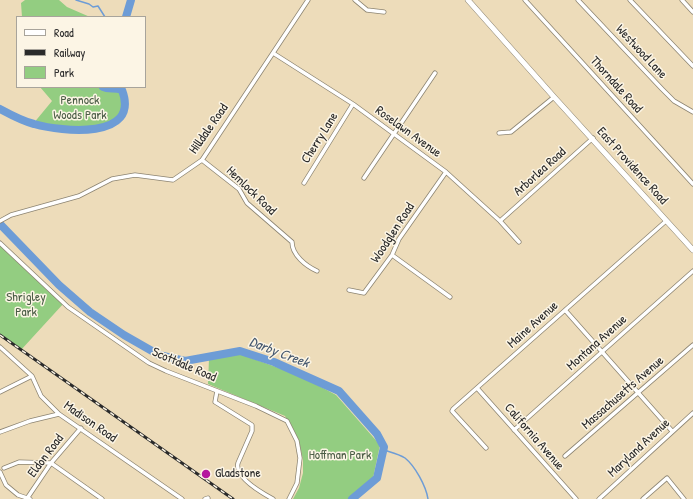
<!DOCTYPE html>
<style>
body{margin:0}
#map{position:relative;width:693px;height:499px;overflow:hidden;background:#eddcba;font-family:"Patrick Hand",sans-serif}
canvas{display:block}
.legend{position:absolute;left:16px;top:16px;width:130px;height:72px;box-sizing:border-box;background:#fcf5e5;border:1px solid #a8a49b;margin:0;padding:5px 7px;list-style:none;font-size:12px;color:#2b2b2b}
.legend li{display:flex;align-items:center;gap:8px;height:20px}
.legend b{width:20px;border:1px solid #a8a49b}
</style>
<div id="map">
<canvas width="693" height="499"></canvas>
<ul class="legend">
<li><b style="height:5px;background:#fff"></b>Road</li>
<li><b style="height:5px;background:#2b2b2b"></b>Railway</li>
<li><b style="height:11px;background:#93cd81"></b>Park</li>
</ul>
</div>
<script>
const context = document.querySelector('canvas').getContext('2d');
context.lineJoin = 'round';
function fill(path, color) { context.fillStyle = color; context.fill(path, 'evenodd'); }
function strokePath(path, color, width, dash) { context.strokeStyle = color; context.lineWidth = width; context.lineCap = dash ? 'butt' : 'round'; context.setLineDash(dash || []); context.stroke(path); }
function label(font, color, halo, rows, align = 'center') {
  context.font = font + ' "Patrick Hand",sans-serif'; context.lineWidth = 3; context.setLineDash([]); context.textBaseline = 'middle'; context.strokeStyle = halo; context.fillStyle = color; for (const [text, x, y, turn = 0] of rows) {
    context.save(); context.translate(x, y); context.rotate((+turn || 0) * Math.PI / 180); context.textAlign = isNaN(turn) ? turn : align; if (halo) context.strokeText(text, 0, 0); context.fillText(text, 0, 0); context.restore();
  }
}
fill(new Path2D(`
 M 25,0 L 59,0 L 67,7 L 90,17 L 22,17 L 21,3 Z
 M 40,87 L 117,88 L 122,90 C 141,142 61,129 33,124 L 52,101 Z
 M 0,243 L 64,303 L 21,350 L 0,335 Z
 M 240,354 L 301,376 L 336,395 L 380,445 L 373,478 L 348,499 L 293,499 L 299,488 L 303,473 L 303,460 L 299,441 L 285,416 L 208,384 L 209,359 Z`), '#93cd81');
strokePath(new Path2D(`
 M 76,0 L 89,4 L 93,7 L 98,6 L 105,17
 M 384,450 C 390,452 399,454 405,458 C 415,466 426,486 428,499`), '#6d9cd6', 1.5);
strokePath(new Path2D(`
 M 126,17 L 131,0
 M 0,109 C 11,115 22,121 34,124 C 62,132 141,140 122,90 C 115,87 109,90 103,87
 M 0,224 L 59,285 L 90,312 L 124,335 L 159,355 L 185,361 L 240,351 L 274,362 L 339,391 L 377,434 L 384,447 L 377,478 L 352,499`), '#6d9cd6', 8);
const street = new Path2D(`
 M 355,0 L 367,10 L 384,12
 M 525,0 L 693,184
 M 578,0 L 662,89 L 674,101 L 693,112
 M 630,0 L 693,66
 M 682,0 L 693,12
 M 273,53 L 353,104 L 446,172 L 500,221 L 519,242
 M 499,133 L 511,132 L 554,97
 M 202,160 L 239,189 L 247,203 L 292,242 C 292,255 306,266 317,271
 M 364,178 L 435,73
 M 304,183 L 353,104
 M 0,221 L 11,215 L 79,196 L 112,179 L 135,175 L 173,180 L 202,160 L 308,0
 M 500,221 L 593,138
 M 0,243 L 68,307 L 149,363 L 166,371 L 256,406 L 287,421 L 297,441 L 300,458 L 297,483 L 289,499
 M 392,255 L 450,297
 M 349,290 L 364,293 L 392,255 L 399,239 L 446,172
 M 565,310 L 672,431
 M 0,347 L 32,376 L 41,396 L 59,414 L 182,499
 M 477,388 L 576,499
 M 217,391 L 215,402 L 252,425 L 252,431 L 238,463 C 234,477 262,493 273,499
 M 0,392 L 32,376
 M 514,430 L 693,271
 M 0,432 L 30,421 L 59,414
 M 486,448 L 452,411 L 453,409 L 666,221
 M 565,456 L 693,345
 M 4,468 L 19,462 L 51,463 L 102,499
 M 0,472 L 6,485 L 18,495 L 30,499
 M 28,497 L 51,463 L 81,428
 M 205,499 L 208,498
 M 599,499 L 693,413
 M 643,499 L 667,478 L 684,499`);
const secondary = new Path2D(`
 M 468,0 L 554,97 L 693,250`);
strokePath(street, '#8c8472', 5);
strokePath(secondary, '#8c8472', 6);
strokePath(street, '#fff', 3.5);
strokePath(secondary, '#fff', 5);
const rail = new Path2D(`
 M 0,335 L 233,499`);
strokePath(rail, '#2b2b2b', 3);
strokePath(rail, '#fcf5e5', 1.5, [4.5]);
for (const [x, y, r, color] of [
 [206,474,5,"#b5179e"]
]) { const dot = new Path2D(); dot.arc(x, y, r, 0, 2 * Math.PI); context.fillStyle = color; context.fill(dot); strokePath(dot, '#fcf5e5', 1.5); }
label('13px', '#2b2b2b', '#fcf5e5', [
 ["Westwood Lane",641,52,47],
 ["Thorndale Road",616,85,48],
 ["Hilldale Road",209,129,-55],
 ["Roselawn Avenue",408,132,36],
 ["Cherry Lane",320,138,-58],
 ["East Providence Road",632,166,48],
 ["Arborlea Road",540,172,-42],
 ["Hemlock Road",251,191,44],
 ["Woodglen Road",393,233,-57],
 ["Maine Avenue",533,325,-42],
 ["Montana Avenue",597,343,-42],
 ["Scottdale Road",184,365,23],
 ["Massachusetts Avenue",623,393,-41],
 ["Madison Road",90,422,35],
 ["California Avenue",534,437,49],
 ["Maryland Avenue",639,448,-43],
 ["Eldon Road",46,456,-53]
]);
label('13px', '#4a5c45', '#fcf5e5', [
 ["Pennock",80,101],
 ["Woods Park",80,116],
 ["Shrigley",26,298],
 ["Park",26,313],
 ["Hoffman Park",340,456]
]);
label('13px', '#2b2b2b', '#fcf5e5', [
 ["Gladstone",215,474]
], 'left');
label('italic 14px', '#45586f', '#fcf5e5', [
 ["Darby Creek",279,353,21]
]);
</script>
